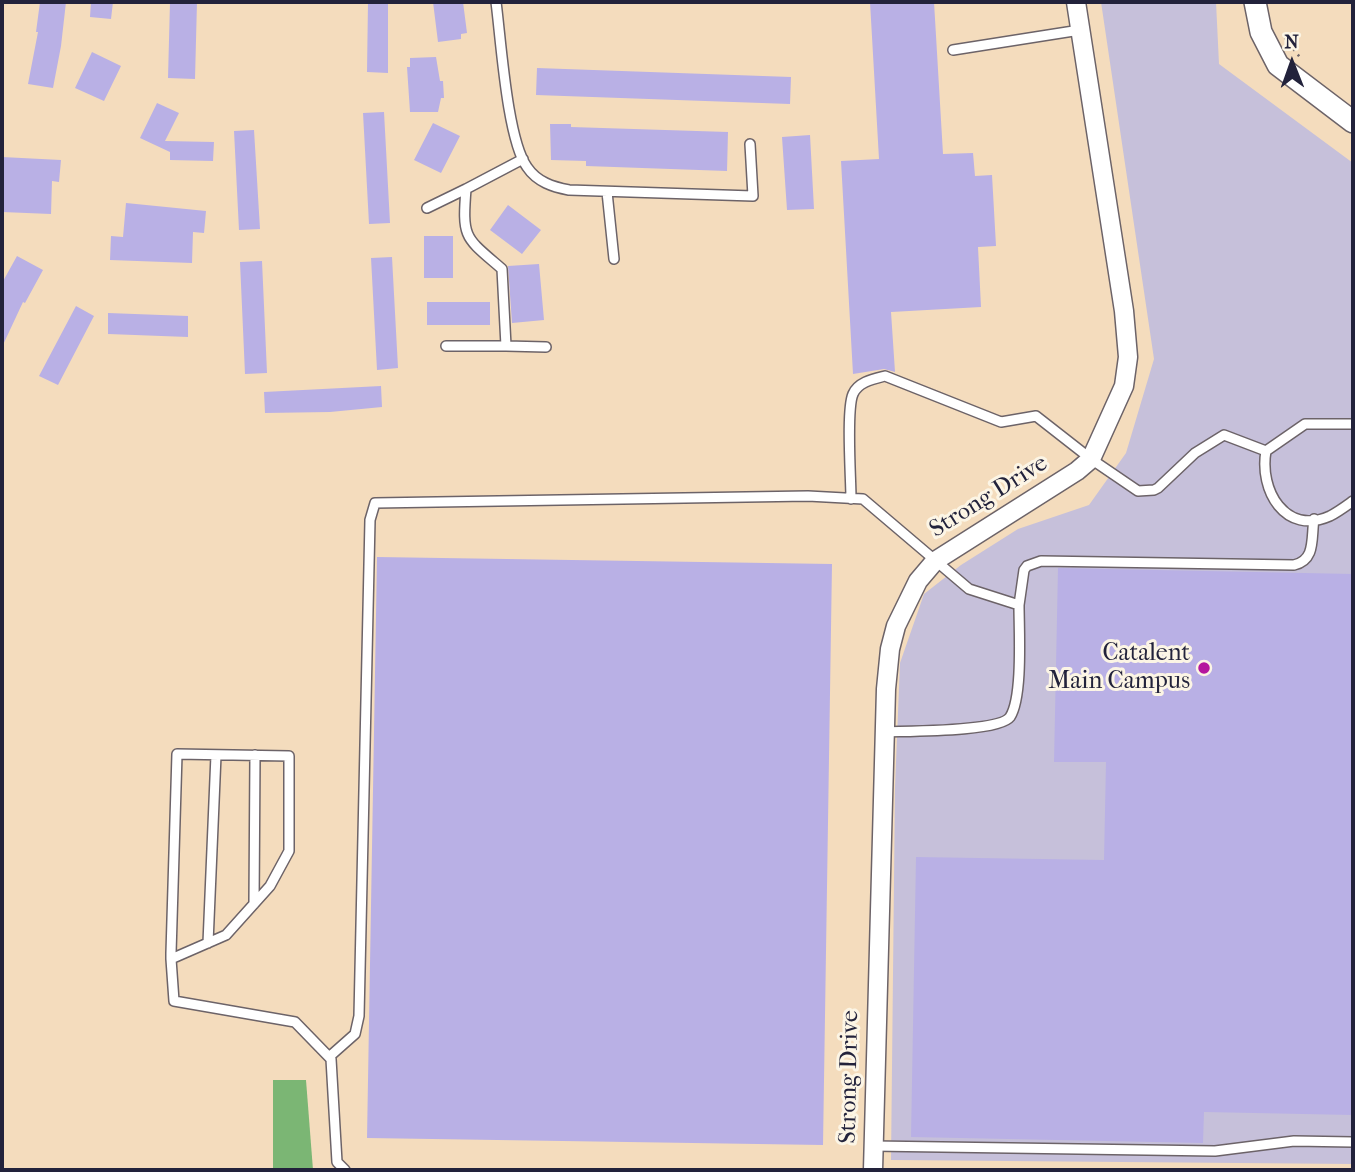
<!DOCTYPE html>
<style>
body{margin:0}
#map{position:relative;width:1355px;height:1172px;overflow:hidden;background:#f4dcbd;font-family:"IM FELL French Canon",serif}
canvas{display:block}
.frame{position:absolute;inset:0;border:4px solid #22223b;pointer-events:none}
.north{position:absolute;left:1257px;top:28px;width:70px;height:70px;-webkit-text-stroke:5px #fcf5e5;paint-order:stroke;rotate:359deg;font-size:19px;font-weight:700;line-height:28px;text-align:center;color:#22223b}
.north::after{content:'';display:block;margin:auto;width:24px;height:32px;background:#22223b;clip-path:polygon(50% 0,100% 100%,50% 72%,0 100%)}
</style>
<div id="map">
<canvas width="1355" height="1172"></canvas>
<div class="frame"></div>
<div class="north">N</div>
</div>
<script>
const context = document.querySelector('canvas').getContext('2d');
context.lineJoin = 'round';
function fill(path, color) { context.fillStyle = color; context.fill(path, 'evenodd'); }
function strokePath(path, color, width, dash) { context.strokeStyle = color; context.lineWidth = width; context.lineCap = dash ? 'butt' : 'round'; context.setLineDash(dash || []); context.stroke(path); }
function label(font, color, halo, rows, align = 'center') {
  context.font = font + ' "IM FELL French Canon",serif'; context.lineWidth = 6; context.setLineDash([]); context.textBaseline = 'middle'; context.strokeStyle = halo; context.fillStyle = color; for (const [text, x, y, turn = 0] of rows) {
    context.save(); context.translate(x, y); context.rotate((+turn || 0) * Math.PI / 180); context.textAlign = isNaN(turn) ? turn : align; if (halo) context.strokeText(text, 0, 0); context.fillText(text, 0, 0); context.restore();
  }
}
fill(new Path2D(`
 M 1101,2 L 1216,2 L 1219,64 L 1353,163 L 1353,1164 L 891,1160 L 895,787 L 900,663 L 924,594 L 961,565 L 1018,529 L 1089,505 L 1126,453 L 1154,359 Z`), '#c6c0da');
fill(new Path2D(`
 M 273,1080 L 306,1080 L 313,1170 L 273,1170 Z`), '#7bb674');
fill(new Path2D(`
 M 40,2 L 66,2 L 61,46 L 53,88 L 28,84 L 38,32 L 36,32 Z
 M 91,2 L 113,2 L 111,19 L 90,17 Z
 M 170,2 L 197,2 L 195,79 L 168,78 Z
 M 368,2 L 388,2 L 388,73 L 367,72 Z
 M 433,2 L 463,2 L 467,33 L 461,34 L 461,39 L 438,42 Z
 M 870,2 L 934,2 L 943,154 L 973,153 L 975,176 L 992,175 L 996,246 L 978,247 L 981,307 L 891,312 L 895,372 L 884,369 L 853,374 L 841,161 L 879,159 Z
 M 92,52 L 121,66 L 104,101 L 75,88 Z
 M 436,57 L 440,81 L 443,81 L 444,98 L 441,98 L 438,112 L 410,112 L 407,67 L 410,67 L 410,58 Z
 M 537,68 L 791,77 L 790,104 L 536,95 Z
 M 157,103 L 179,113 L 165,141 L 214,142 L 213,161 L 170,160 L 170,152 L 140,138 Z
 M 384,112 L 390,223 L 369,224 L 363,113 Z
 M 433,123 L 460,136 L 441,173 L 414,160 Z
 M 550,124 L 571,124 L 571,127 L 728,132 L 727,171 L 586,166 L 586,161 L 551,160 Z
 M 254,130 L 260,229 L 239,230 L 234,131 Z
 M 810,135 L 814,209 L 787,210 L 782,137 Z
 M 2,157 L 61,160 L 59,182 L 52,181 L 51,214 L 2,212 Z
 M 126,203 L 206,211 L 204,233 L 193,232 L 192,263 L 110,260 L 111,236 L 123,237 Z
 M 508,205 L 541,230 L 522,254 L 490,230 Z
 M 424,236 L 453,236 L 453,278 L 424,278 Z
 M 17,256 L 43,270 L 25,303 L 23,302 L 2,347 L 2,283 Z
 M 392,257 L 398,368 L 377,370 L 371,258 Z
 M 262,261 L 267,373 L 245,374 L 240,262 Z
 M 539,264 L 544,320 L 512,323 L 508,266 Z
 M 427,302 L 490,302 L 490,325 L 427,325 Z
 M 76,306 L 94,316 L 58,385 L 39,376 Z
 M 108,313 L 188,316 L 188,337 L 108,334 Z
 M 381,386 L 382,407 L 330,412 L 265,413 L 264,392 Z
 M 377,557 L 832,564 L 823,1145 L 367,1138 Z
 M 1058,568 L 1353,574 L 1353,1115 L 1204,1112 L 1203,1143 L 911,1137 L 916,857 L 1104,860 L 1106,762 L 1054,762 Z`), '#b9b0e5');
const service = new Path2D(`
 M 496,2 C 501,40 507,139 527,167 C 537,182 553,187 569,190 L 753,196 L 750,144
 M 953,50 L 1080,30
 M 523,159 L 466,189 C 462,239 465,237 502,269 L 506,346 L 546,347
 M 607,192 L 614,259
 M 427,208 L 466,189
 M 446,346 L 506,346
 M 1266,451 C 1259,490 1285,536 1330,516 C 1338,512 1346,506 1353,501
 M 851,499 C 851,478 846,410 853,394 C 858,382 873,379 885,376 L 1001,422 L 1036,416 L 1091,459 L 1138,491 L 1154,490 L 1158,488 L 1195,453 L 1224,435 L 1266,451 L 1305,424 L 1353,424
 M 1019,605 L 1024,570 L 1027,566 L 1041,561 L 1294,565 C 1316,560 1311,538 1314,519
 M 254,904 L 255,755
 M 208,943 L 216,755
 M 171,959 L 226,935 L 270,886 L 289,851 L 289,756 L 177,754 L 171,953 L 171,959 L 174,1001 L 295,1022 L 331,1059 L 337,1162 L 345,1170
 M 329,1057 L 355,1034 L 359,1016 L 370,520 L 375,503 L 808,496 L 863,499 L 969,589 L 1019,605 C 1019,631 1023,697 1010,717 C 999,732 906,731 884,732
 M 873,1146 L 1215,1151 L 1294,1141 L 1353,1142`);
const minor = new Path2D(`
 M 873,1170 L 886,689 L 890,649 L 896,626 L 918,581 L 935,561 L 1077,471 L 1091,459 L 1124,386 L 1128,357 L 1124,311 L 1076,2`);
const tertiary = new Path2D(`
 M 1255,2 L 1261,32 L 1278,65 L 1353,122`);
strokePath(service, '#6c6368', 12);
strokePath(minor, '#6c6368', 21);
strokePath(tertiary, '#6c6368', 24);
strokePath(new Path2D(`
 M 1285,38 L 1302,60`), '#6c6368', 2.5, [2, 5]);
strokePath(service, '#fff', 9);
strokePath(minor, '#fff', 18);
strokePath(tertiary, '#fff', 21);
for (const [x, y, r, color] of [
 [1204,668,7,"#b5179e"]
]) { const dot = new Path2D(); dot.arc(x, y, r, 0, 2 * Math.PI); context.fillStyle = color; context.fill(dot); strokePath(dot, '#fcf5e5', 2.5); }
label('24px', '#22223b', '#fcf5e5', [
 ["Strong Drive",989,497,-32],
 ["Strong Drive",850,1077,-89]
]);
label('24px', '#22223b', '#fcf5e5', [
 ["Catalent",1190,654],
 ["Main Campus",1190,682]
], 'right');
</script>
